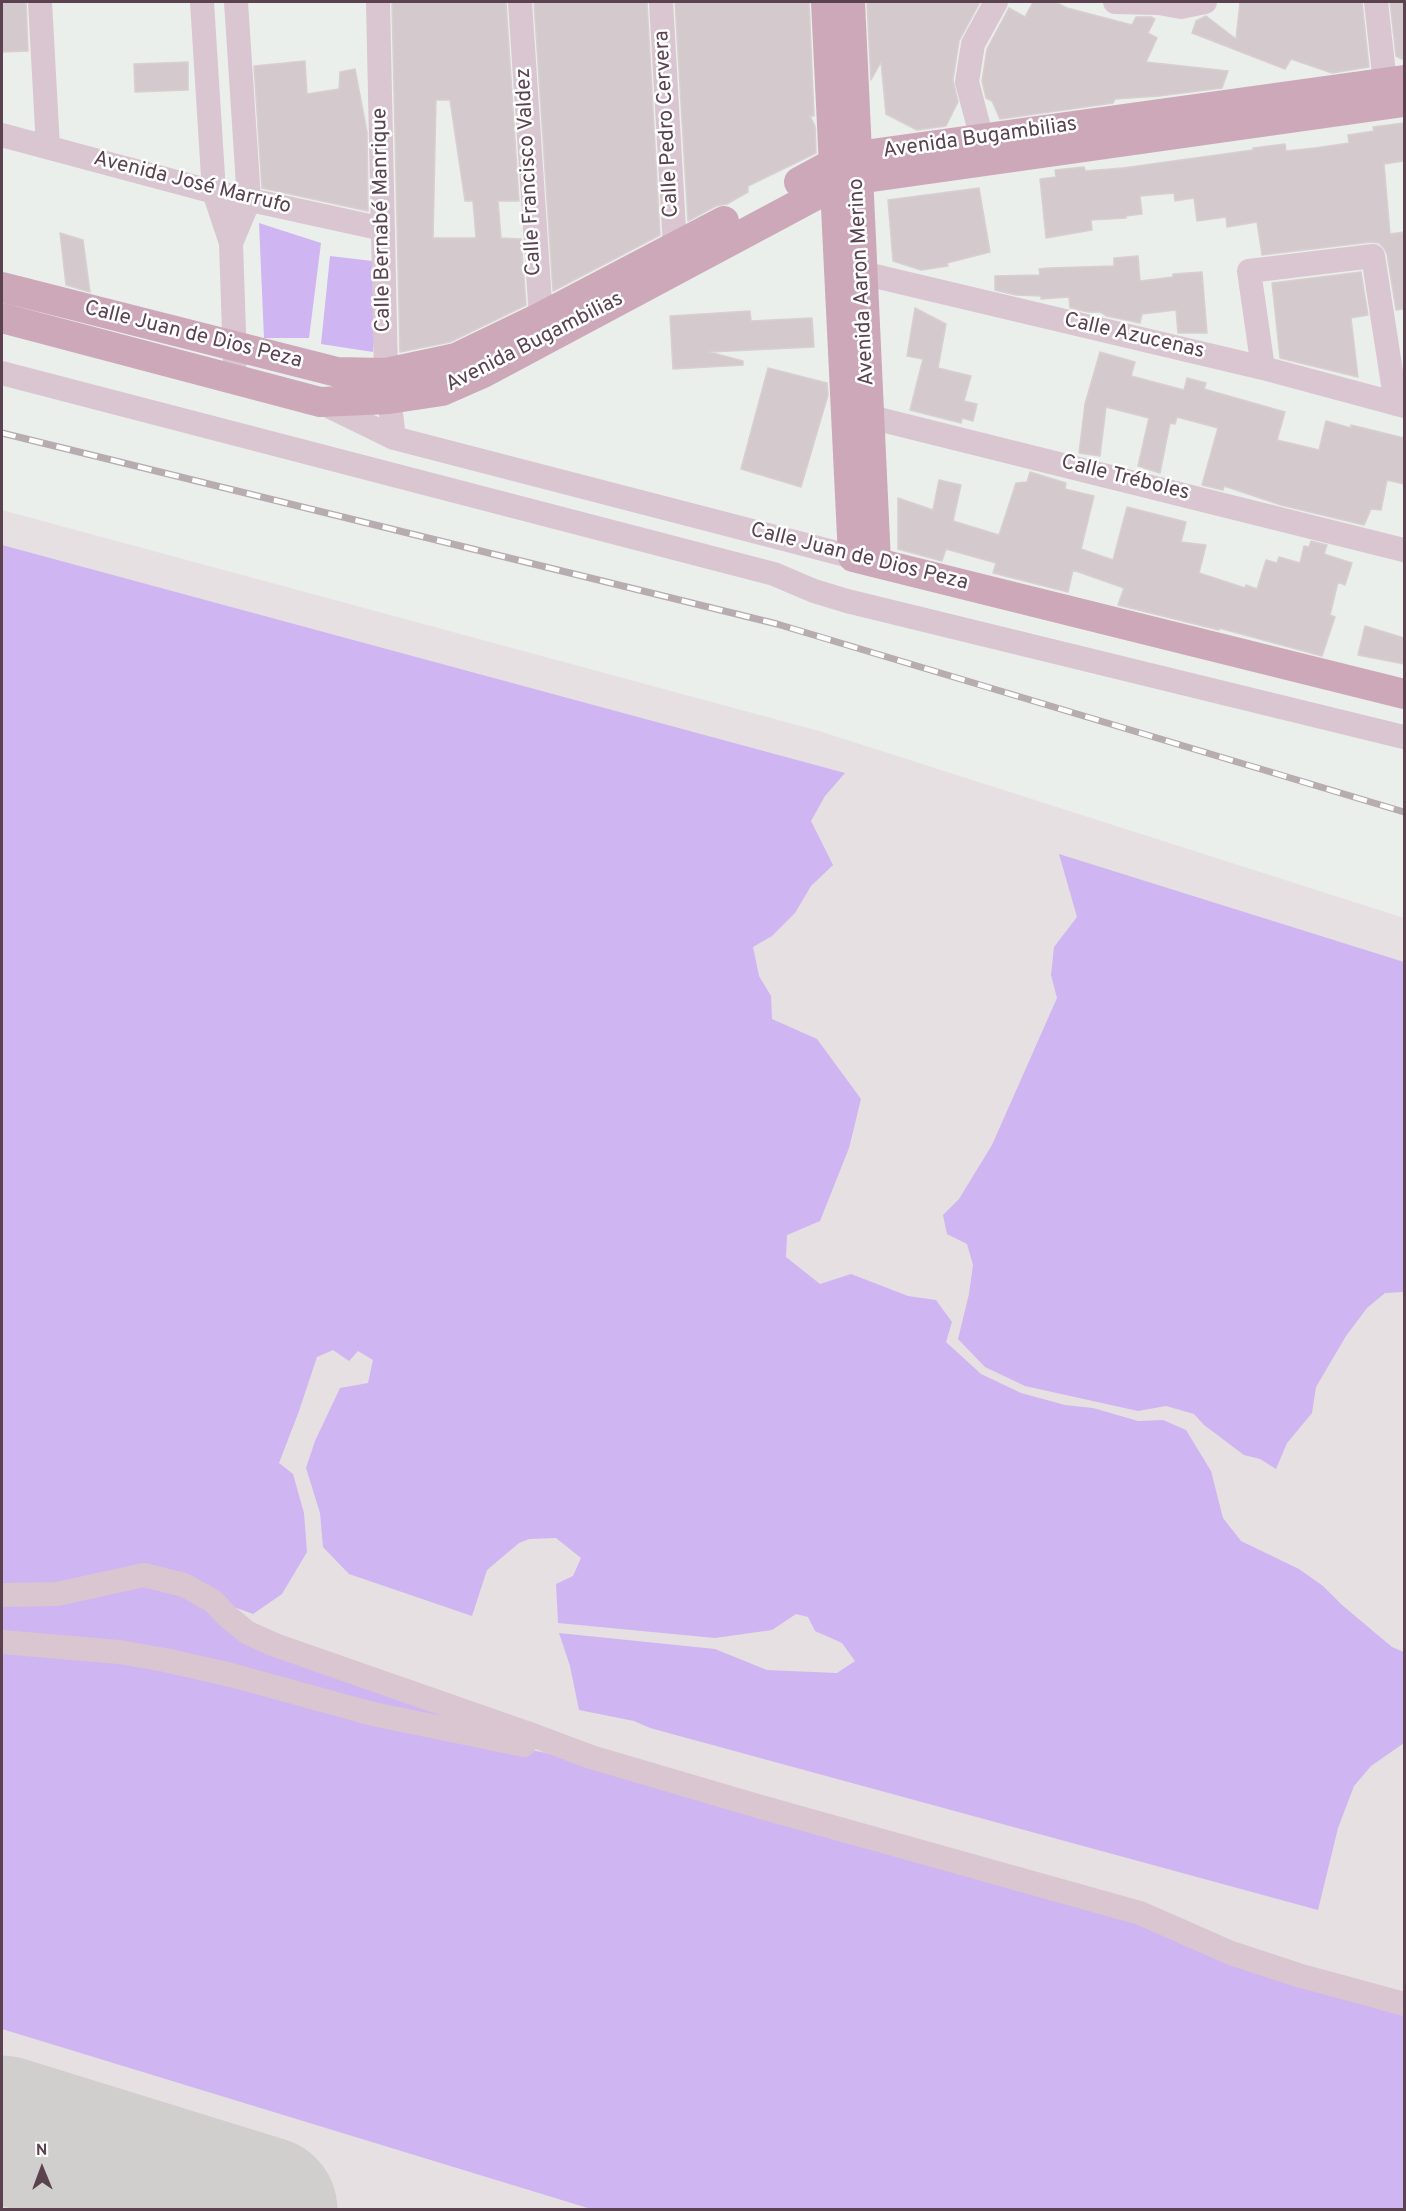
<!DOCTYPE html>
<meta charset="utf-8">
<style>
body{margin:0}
#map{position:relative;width:1406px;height:2211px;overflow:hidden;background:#ebefeb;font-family:Overpass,sans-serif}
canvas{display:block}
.frame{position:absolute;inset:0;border:3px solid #5a434e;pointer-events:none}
.north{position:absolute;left:12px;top:2139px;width:60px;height:60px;-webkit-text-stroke:4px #fff;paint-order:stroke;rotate:359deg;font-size:16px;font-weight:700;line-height:24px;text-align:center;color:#5a434e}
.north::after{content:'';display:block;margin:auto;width:21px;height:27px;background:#5a434e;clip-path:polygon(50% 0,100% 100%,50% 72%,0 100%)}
</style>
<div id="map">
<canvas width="1406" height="2211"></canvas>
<div class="frame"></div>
<div class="north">N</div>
</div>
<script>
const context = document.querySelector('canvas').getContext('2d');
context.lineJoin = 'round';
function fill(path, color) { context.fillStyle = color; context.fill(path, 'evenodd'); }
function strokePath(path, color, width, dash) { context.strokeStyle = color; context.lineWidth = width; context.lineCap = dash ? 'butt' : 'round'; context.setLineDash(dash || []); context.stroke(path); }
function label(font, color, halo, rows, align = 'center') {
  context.font = font + ' Overpass,sans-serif'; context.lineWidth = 5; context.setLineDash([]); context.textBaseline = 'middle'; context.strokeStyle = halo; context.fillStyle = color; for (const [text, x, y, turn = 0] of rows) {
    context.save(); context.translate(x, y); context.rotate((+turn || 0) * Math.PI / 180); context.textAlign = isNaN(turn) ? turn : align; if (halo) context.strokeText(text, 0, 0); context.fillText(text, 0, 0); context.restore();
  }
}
fill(new Path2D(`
 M 2,510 L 819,731 L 1404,918 L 1404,2209 L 2,2209 Z`), '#e7e0e2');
fill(new Path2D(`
 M 259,223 L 321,243 L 309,338 L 264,338 Z
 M 330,256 L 381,262 L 373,352 L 321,344 Z
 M 2,545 L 845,773 L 825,796 L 811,821 L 833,865 L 811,886 L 795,913 L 772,936 L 753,947 L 759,976 L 771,996 L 772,1019 L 817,1039 L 861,1099 L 849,1148 L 820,1221 L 787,1235 L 786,1257 L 820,1284 L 851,1274 L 908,1296 L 936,1300 L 952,1322 L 946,1342 L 981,1374 L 1021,1393 L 1065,1405 L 1093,1408 L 1138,1421 L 1163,1420 L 1186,1430 L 1211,1471 L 1223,1518 L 1241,1541 L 1299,1569 L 1323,1586 L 1342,1605 L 1392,1647 L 1404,1652 L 1404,1743 L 1371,1766 L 1354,1786 L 1338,1828 L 1318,1910 L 650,1728 L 634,1721 L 579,1710 L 570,1666 L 559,1633 L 715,1649 L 767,1670 L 837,1673 L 855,1661 L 842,1643 L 815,1631 L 808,1617 L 796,1614 L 772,1630 L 715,1638 L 558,1623 L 556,1584 L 573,1576 L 581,1558 L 556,1538 L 529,1539 L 519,1543 L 487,1570 L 472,1616 L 349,1574 L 323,1547 L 320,1513 L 306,1468 L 315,1441 L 340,1388 L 368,1383 L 373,1360 L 358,1351 L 349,1361 L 333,1350 L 317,1357 L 299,1411 L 279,1463 L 293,1474 L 304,1513 L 307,1552 L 282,1594 L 253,1614 L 234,1607 L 185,1576 L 56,1588 L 2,1589 Z
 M 1059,854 L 1404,962 L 1404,1292 L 1385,1293 L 1367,1308 L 1346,1336 L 1316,1387 L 1312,1413 L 1287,1443 L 1276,1469 L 1260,1459 L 1244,1455 L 1204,1425 L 1194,1414 L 1166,1406 L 1138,1411 L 1025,1386 L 985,1367 L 958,1339 L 969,1294 L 973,1265 L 967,1244 L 947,1234 L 943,1215 L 959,1199 L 992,1145 L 1057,998 L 1051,975 L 1054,947 L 1077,917 Z
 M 144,1583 L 182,1594 L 519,1736 L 2,1635 L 2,1602 Z
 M 2,1647 L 111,1653 L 367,1718 L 608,1765 L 1121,1909 L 1404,2014 L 1404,2209 L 591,2209 L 2,2029 Z`), '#cfb5f1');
strokePath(new Path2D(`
 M 2,2129 L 264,2210`), '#d1cece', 147);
const building = new Path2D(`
 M 2,2 L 26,2 L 28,51 L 2,52 Z
 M 392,2 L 506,2 L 519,201 L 498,201 L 501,238 L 521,239 L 526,305 L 450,342 L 400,352 ZM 436,100 L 450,100 L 465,201 L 473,201 L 476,238 L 433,238 Z
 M 534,2 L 647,2 L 660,235 L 553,291 Z
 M 675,2 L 809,2 L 814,116 L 810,116 L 815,126 L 816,153 L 748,186 L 748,192 L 727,204 L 716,206 L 688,221 Z
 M 867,2 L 980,2 L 959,41 L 953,80 L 958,102 L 946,126 L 917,130 L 886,114 L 881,62 L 871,80 Z
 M 1033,2 L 1055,2 L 1067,8 L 1132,25 L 1136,17 L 1151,17 L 1155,19 L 1148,33 L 1157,38 L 1146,62 L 1228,71 L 1222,88 L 1159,96 L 1115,99 L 1113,103 L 1000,119 L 992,101 L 986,98 L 982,81 L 987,49 L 1009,8 L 1025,17 Z
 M 1240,2 L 1362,2 L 1369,67 L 1332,73 L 1291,59 L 1285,69 L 1192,33 L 1196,21 L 1206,16 L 1236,39 Z
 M 1390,2 L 1404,2 L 1404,60 L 1396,56 Z
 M 305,61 L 307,94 L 339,89 L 340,72 L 355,69 L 367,132 L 368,211 L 262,188 L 254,66 Z
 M 188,62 L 188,90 L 135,92 L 134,64 Z
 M 1404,123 L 1404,161 L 1384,164 L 1390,234 L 1404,232 L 1404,309 L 1396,310 L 1387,254 L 1384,248 L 1379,243 L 1371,242 L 1262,255 L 1257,222 L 1227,227 L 1226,217 L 1197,221 L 1194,198 L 1175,201 L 1174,193 L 1140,196 L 1142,214 L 1126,216 L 1126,218 L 1091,220 L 1092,230 L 1046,238 L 1040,179 L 1056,177 L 1055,170 L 1084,167 L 1085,171 L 1123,168 L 1253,150 L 1253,148 L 1285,144 L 1286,151 L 1315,148 L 1349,143 L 1348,135 L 1374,131 L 1373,127 Z
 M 979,188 L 990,252 L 947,263 L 948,266 L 921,270 L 893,261 L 888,200 Z
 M 60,233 L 83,240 L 90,292 L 66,285 Z
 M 1138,256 L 1140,281 L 1173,277 L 1173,274 L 1202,272 L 1207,333 L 1178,333 L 1176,310 L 1142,314 L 1140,323 L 1107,316 L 1100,312 L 1088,312 L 1070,308 L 1069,297 L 1041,299 L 1041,296 L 1016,295 L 995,290 L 995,276 L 1040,275 L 1039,269 L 1049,268 L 1114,266 L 1114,258 Z
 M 1361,272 L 1368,315 L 1351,318 L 1358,377 L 1280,358 L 1272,283 Z
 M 915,308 L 946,324 L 938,368 L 971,376 L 964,401 L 977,404 L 973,421 L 962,418 L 961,423 L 910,410 L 923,359 L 907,356 Z
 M 750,311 L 751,321 L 812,318 L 814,347 L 709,352 L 743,361 L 743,365 L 673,369 L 670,316 Z
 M 1100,352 L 1135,362 L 1131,376 L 1184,390 L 1187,378 L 1206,383 L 1204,389 L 1285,412 L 1277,440 L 1319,450 L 1326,421 L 1351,428 L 1351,425 L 1404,438 L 1404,484 L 1387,480 L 1381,510 L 1371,509 L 1364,525 L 1281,505 L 1224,486 L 1223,490 L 1202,485 L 1218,428 L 1177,417 L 1175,424 L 1170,423 L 1160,473 L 1138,466 L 1149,418 L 1106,407 L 1100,456 L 1079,453 L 1085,404 Z
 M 768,368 L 827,383 L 828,395 L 801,487 L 741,469 Z
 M 1030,472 L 1066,483 L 1065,489 L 1094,496 L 1081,549 L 1113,560 L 1127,507 L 1186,522 L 1181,542 L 1206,545 L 1199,573 L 1245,588 L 1246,585 L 1257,589 L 1266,560 L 1277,563 L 1279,557 L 1300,563 L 1304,546 L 1309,547 L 1311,541 L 1327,545 L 1324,554 L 1352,563 L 1345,585 L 1338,582 L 1330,615 L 1335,617 L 1322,656 L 1219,628 L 1219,630 L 1118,605 L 1124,588 L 1073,570 L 1068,592 L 993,573 L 996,563 L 946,549 L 942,561 L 898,549 L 898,498 L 933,510 L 939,480 L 961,485 L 953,521 L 999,535 L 1016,483 L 1027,482 Z
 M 1365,626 L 1404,638 L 1404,664 L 1358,655 Z`);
fill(building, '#d4cacd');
strokePath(building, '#d8cfd1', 1.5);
strokePath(new Path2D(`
 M 40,2 L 48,147
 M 202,2 L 214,192 L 231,243 L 235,362
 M 378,2 L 386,373 L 394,438
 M 520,2 L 542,333
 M 661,2 L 675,247
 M 1115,2 L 1159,3 L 1181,7 L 1205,2
 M 1376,2 L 1385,83 L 1381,100
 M 2,135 L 214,192 L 383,229
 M 982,139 L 967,82 L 973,44 L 996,2
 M 231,243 L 249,200 L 236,2
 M 862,273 L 1263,368 L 1404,406
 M 1263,368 L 1249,271 L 1373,256 L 1396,404
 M 2,373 L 774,574 L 814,591 L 847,601 L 1404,737
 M 320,402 L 394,438 L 853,557
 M 854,413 L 1404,550
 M 2,1595 L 57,1594 L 144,1575 L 184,1585 L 213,1601 L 227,1616 L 248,1633 L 275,1645 L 527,1733 L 591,1757 L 761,1807 L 1140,1913 L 1231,1953 L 1298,1975 L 1404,2004
 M 2,1642 L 119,1652 L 165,1660 L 231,1675 L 373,1714 L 524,1745`), '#dac6d0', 24);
strokePath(new Path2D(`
 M 826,2 L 853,557 L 1404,694
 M 850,2 L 876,562
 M 799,182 L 834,163 L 857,156 L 1404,80
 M 2,287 L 337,372 L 386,373 L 456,358 L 539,318 L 724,221
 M 2,318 L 320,402 L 389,399 L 442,391 L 483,373 L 835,185 L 858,179 L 1404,102`), '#cda8b9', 30);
const rail = new Path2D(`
 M 2,433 L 777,624 L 1404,812`);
strokePath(rail, '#b7adb0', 7);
strokePath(rail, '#fff', 4.5, [14]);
label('21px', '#5a434e', '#fff', [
 ["Calle Pedro Cervera",668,124,-93],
 ["Avenida Bugambilias",980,139,-8],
 ["Calle Francisco Valdez",530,172,-93],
 ["Avenida José Marrufo",192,184,14],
 ["Calle Bernabé Manrique",383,220,-91],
 ["Avenida Aaron Merino",863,282,-93],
 ["Calle Juan de Dios Peza",193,336,14],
 ["Calle Azucenas",1134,337,13],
 ["Avenida Bugambilias",535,343,-27],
 ["Calle Tréboles",1125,479,14],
 ["Calle Juan de Dios Peza",859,558,14]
]);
</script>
